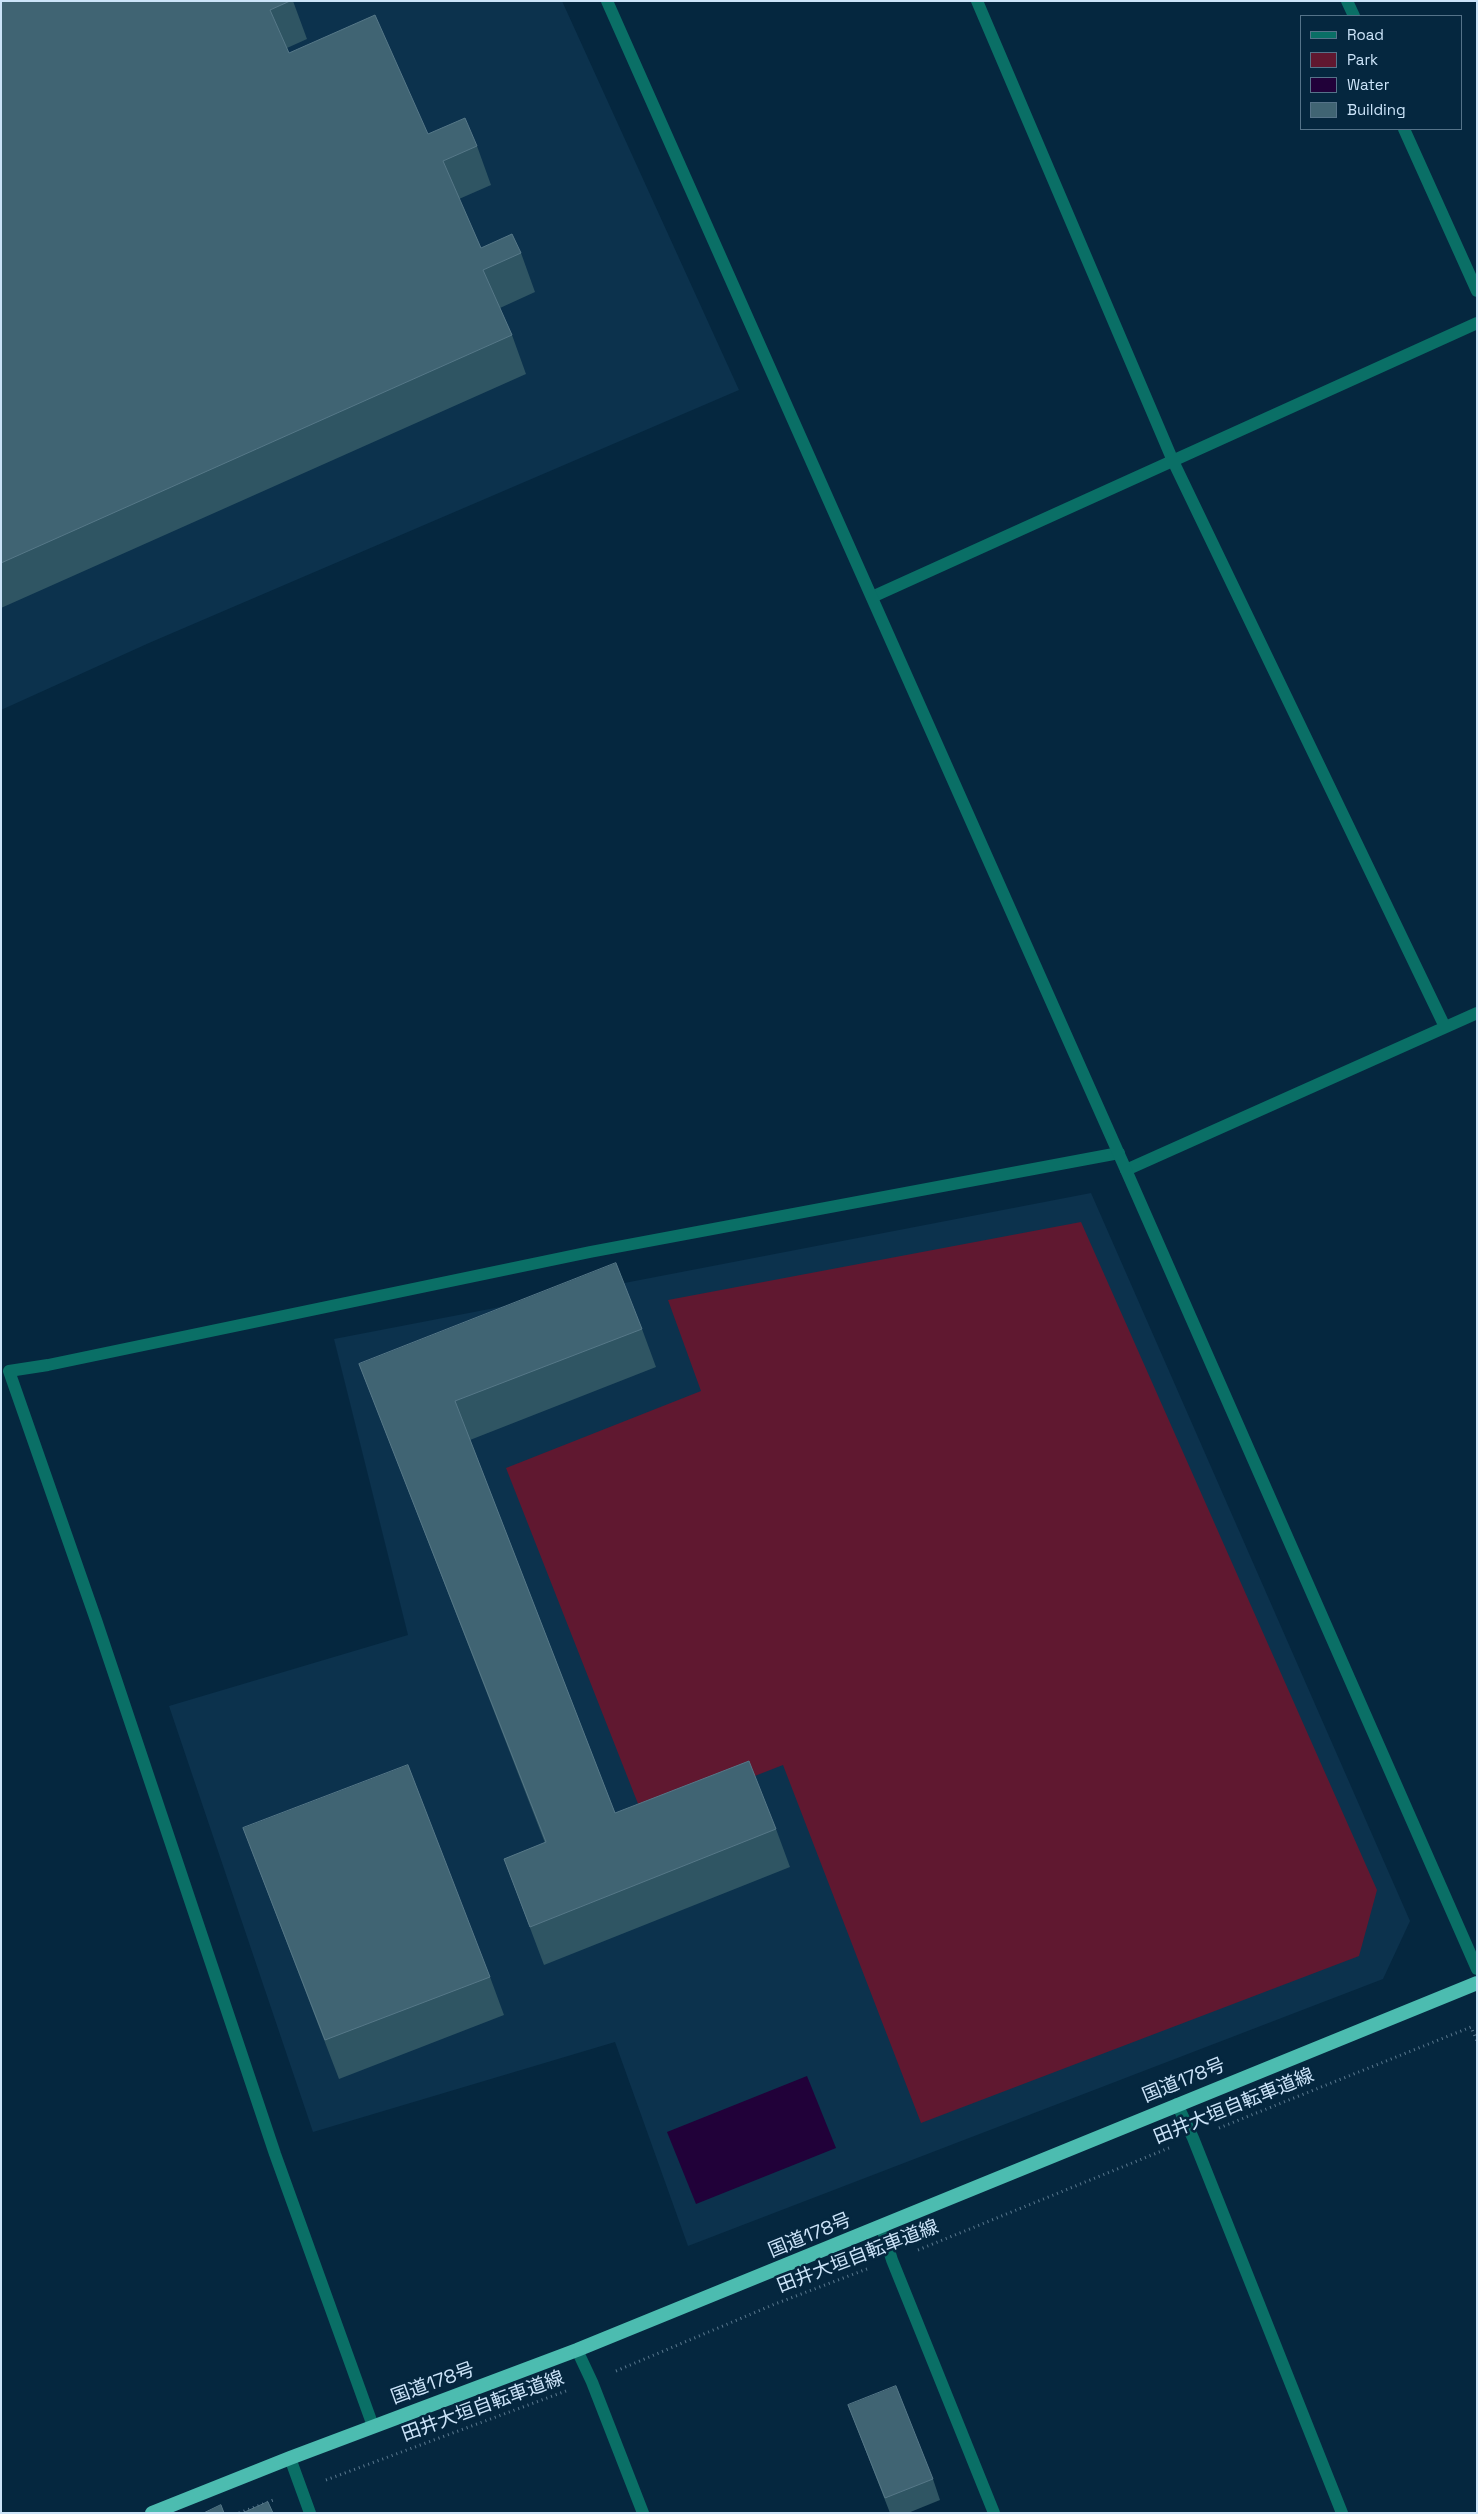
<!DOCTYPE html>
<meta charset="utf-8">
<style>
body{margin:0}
#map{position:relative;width:1478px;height:2514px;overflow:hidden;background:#05273f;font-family:"Space Grotesk",sans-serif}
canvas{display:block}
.frame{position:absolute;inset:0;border:2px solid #cce4f9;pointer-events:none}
.legend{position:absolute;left:1300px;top:15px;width:162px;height:115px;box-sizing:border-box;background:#05273f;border:1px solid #557389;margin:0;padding:6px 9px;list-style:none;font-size:15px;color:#cce4f9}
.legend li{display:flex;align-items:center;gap:10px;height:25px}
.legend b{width:25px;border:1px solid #557389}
</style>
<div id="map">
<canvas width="1478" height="2514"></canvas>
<div class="frame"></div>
<ul class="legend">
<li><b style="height:6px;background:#0a6f66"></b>Road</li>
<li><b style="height:14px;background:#601830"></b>Park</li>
<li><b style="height:14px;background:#210139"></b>Water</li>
<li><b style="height:14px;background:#406473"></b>Building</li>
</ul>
</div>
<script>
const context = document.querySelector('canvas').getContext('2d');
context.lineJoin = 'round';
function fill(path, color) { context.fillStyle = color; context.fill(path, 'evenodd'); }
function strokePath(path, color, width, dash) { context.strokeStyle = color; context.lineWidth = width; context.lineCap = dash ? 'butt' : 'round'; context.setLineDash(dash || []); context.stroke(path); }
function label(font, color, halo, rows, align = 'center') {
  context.font = font + ' "Space Grotesk","Noto Sans JP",sans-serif'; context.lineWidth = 5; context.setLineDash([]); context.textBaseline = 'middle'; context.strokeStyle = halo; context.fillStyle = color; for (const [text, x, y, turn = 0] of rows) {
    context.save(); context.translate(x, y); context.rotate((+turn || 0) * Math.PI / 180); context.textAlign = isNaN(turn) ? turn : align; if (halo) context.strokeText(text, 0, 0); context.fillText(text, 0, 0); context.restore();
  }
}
fill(new Path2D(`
 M 1,1 L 562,1 L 739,390 L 149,643 L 1,710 Z
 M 1091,1193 L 1410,1921 L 1383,1979 L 688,2246 L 615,2042 L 313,2132 L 169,1706 L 408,1635 L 334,1339 Z`), '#0c324d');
fill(new Path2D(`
 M 1081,1222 L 1377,1890 L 1359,1956 L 921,2123 L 783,1765 L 644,1819 L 506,1468 L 701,1391 L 668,1300 Z`), '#601830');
fill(new Path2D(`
 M 807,2076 L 836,2148 L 696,2204 L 667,2132 Z`), '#210139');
strokePath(new Path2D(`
 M 1219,2128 L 1471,2027 L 1477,2041
 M 918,2250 L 1169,2148
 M 616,2371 L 775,2304 L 867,2269
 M 326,2480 L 566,2391
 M 239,2513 L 276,2499`), '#5b798f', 3, [1, 4]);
strokePath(new Path2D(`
 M 977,1 L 1173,461 L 1445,1027
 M 1347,1 L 1354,16
 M 1404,129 L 1477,291
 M 872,597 L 1477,323
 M 1126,1170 L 1477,1013
 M 1177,2104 L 1193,2138 L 1342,2513
 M 882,2228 L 892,2260 L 994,2513
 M 577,2350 L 592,2382 L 643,2513
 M 373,2426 L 275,2154 L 96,1620 L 9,1371 L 48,1365 L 590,1252 L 1119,1153
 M 290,2458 L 310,2513`), '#0a6f66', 12);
strokePath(new Path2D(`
 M 607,1 L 1126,1170 L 1477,1969`), '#0a6f66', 12);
strokePath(new Path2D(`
 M 152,2513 L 290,2458 L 577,2350 L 1477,1983`), '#4cbcb0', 14);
fill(new Path2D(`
 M 1,1 L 293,1 L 307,39 L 287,48 L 289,53 L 428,134 L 477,146 L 491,185 L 459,199 L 481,248 L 521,253 L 535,292 L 500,308 L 512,335 L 526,374 L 1,608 Z
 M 642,1329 L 656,1367 L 470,1440 L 615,1813 L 776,1829 L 790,1867 L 544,1965 L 504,1859 L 545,1843 L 374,1402 L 359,1364 Z
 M 243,1828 L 490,1977 L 504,2015 L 339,2079 Z
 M 848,2405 L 933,2479 L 940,2500 L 908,2513 L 890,2513 Z`), '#2f5563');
const building = new Path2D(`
 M 1,1 L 290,1 L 270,10 L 289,53 L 375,15 L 428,134 L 465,118 L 477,146 L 443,161 L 481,248 L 512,234 L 521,253 L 483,270 L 512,335 L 1,563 Z
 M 616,1263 L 642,1329 L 455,1401 L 615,1813 L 749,1761 L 776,1829 L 530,1927 L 504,1859 L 546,1842 L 359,1364 Z
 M 408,1765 L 490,1977 L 325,2040 L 243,1828 Z
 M 896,2386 L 933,2479 L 885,2498 L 848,2405 Z
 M 268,2502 L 273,2513 L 243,2513 Z
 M 221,2505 L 224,2513 L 204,2513 Z`);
fill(building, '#406473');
strokePath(building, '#567888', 1);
label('19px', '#cce4f9', '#05273f', [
 ["国道178号",1184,2081,-22],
 ["田井大垣自転車道線",1234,2107,-22],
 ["国道178号",810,2236,-22],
 ["田井大垣自転車道線",858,2257,-21],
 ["国道178号",433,2384,-20],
 ["田井大垣自転車道線",483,2407,-20]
]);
</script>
